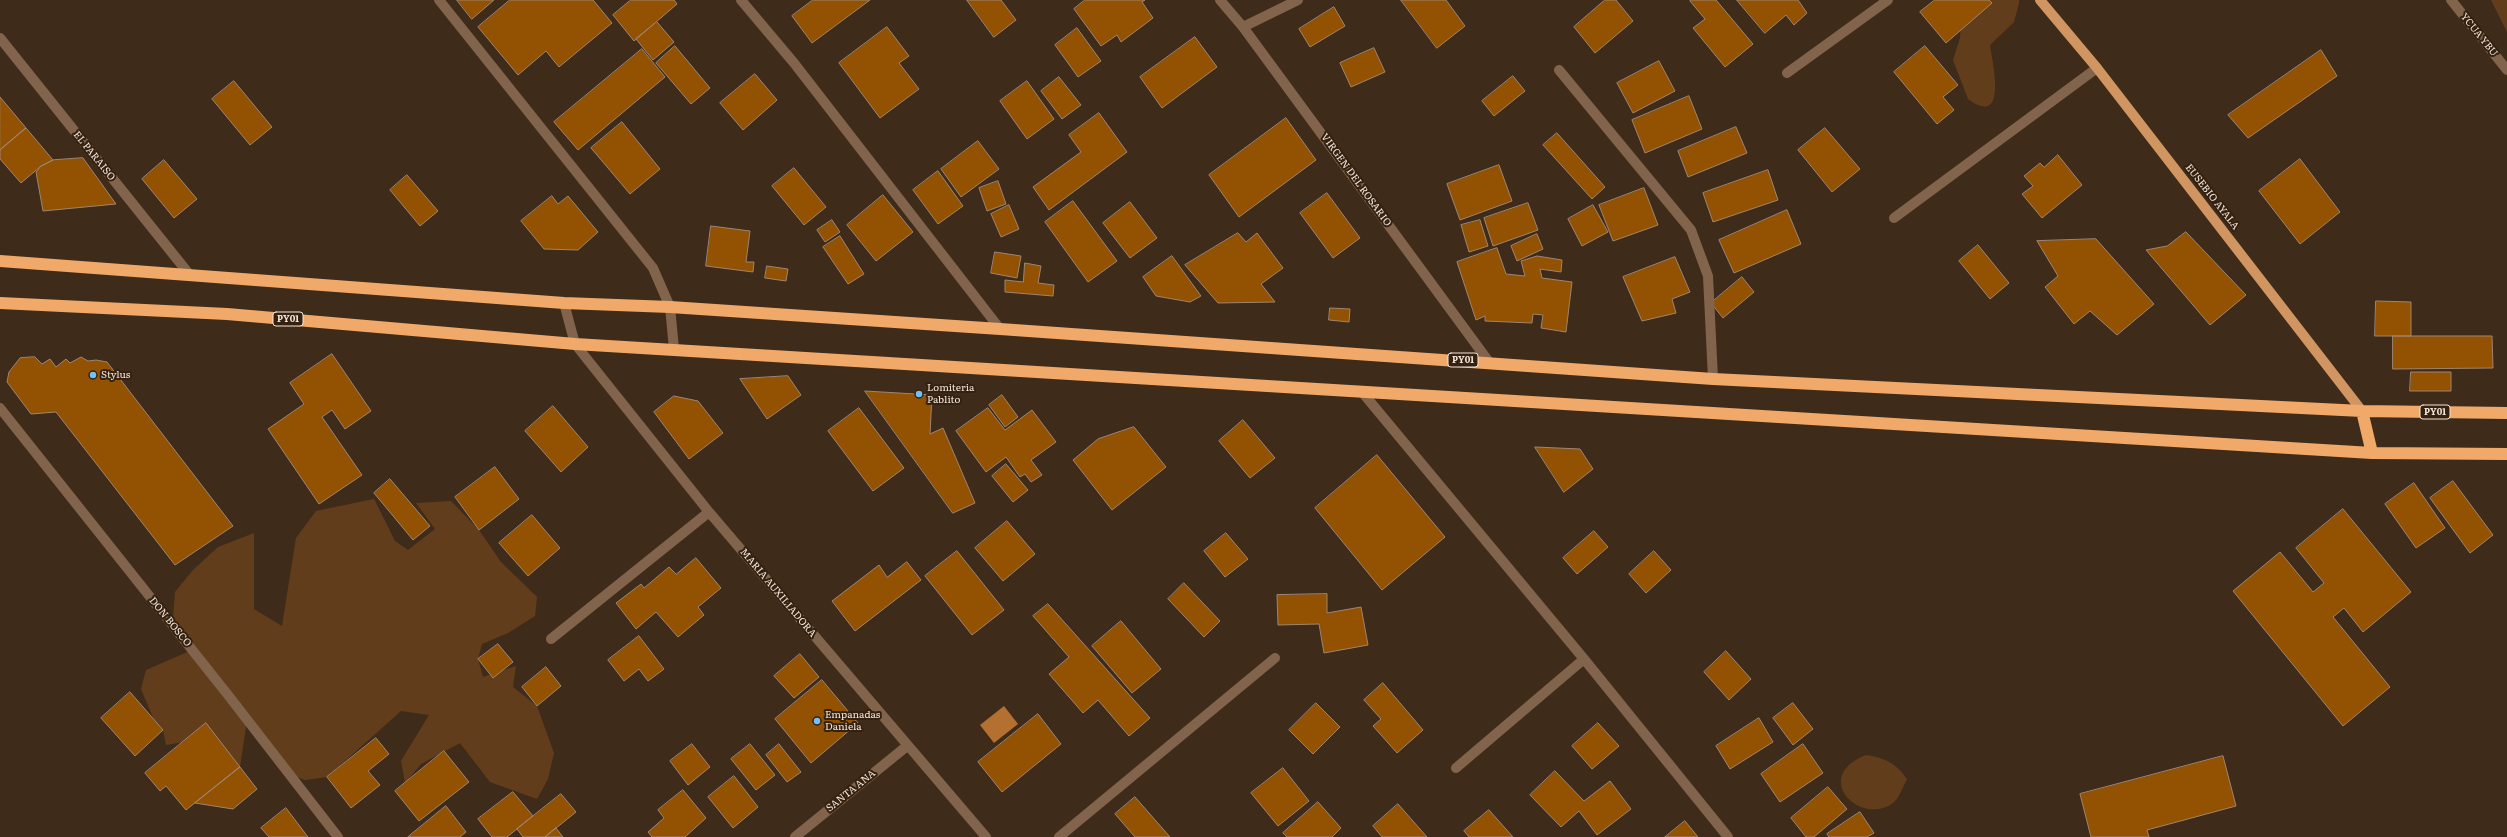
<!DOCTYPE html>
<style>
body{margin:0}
canvas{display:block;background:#3f2b19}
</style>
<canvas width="2507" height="837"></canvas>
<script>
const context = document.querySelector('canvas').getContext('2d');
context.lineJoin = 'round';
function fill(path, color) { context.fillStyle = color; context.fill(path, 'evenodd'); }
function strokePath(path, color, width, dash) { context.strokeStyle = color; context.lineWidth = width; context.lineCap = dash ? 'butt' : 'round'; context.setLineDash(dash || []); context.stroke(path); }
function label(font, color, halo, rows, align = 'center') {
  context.font = font + ' Literata,serif'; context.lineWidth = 4; context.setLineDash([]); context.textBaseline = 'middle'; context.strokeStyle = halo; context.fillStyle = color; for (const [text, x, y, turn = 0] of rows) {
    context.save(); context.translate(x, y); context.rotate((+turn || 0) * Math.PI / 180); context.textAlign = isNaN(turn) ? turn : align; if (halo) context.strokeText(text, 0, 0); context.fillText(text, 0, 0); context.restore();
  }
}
fill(new Path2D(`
 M 1980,0 L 2019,0 L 2019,3 L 2014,22 L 1990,45 C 1992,61 2009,129 1968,99 L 1953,60 L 1960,38 L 1961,21 Z
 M 2491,0 L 2507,0 L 2507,32 Z
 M 374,499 L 395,541 L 408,550 L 435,529 L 416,503 L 451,501 L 479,530 L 501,562 L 537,597 L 535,616 L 508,633 L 482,644 L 478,659 L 483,677 L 516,666 L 513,687 L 537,706 L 554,753 L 548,779 L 537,799 L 490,782 L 460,743 L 421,764 L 405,783 L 401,761 L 429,715 L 401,711 L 327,777 L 305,780 L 289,774 L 247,720 L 240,767 L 206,724 L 183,742 L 166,745 L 163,730 L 154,720 L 141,689 L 146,670 L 192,650 L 172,632 L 175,592 L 193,570 L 218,547 L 254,533 L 254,609 L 282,626 L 296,538 L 316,511 Z
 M 1866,755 C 1885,758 1896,763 1907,779 C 1903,786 1899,799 1893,803 C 1861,827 1810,777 1866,755 Z`), '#623d1c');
fill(new Path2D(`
 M 1004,706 L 1018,724 L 994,743 L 980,725 Z`), '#b47030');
const building = new Path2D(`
 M 457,0 L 494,0 L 472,19 Z
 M 510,0 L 593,0 L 612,23 L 559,67 L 546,51 L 518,75 L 478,27 Z
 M 631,0 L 674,0 L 677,4 L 634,41 L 613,15 Z
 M 813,0 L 870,0 L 812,43 L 792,16 Z
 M 967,0 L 1001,0 L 1016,20 L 994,37 Z
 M 1085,0 L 1145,0 L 1142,2 L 1153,18 L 1121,42 L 1117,35 L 1101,46 L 1074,9 Z
 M 1401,0 L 1446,0 L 1465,26 L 1437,48 Z
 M 1605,0 L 1616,0 L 1633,21 L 1595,53 L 1574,27 Z
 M 1692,0 L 1716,0 L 1753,44 L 1725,67 L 1693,28 L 1705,19 L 1690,1 Z
 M 1737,0 L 1798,0 L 1807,13 L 1794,25 L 1786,15 L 1765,33 Z
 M 1935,0 L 1989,0 L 1992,3 L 1946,43 L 1920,12 Z
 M 1334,7 L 1345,26 L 1310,47 L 1299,29 Z
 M 657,22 L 674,42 L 653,60 L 636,39 Z
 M 887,27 L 909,56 L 899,63 L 919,89 L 880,118 L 839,63 Z
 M 1077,28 L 1101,61 L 1078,77 L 1055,45 Z
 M 1195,37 L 1217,67 L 1162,108 L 1140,77 Z
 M 675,46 L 710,88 L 691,104 L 656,63 Z
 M 1925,46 L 1958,85 L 1943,97 L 1954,110 L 1937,124 L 1894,72 Z
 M 1374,48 L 1385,72 L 1351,87 L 1340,63 Z
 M 642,49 L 665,77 L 578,150 L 554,122 Z
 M 2321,50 L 2337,76 L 2248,138 L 2228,115 Z
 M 1659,61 L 1675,91 L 1633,113 L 1617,83 Z
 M 755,74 L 777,100 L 743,130 L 720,103 Z
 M 1513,76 L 1525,91 L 1494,116 L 1482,101 Z
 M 1059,77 L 1081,105 L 1062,119 L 1041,91 Z
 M 234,81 L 272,127 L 250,145 L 212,99 Z
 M 1027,81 L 1054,119 L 1027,139 L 1000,101 Z
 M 1689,96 L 1702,129 L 1645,153 L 1632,120 Z
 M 0,97 L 26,128 L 0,150 Z
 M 1099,113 L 1127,152 L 1049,210 L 1033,187 L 1081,152 L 1069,135 Z
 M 1286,118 L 1316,160 L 1239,217 L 1209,175 Z
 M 622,122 L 660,169 L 630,194 L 591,148 Z
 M 1736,127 L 1747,153 L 1688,177 L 1678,151 Z
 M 26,128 L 53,160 L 41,166 L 21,183 L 0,159 L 0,150 Z
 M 1825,128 L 1860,169 L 1832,192 L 1798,150 Z
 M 1557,133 L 1605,187 L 1592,199 L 1543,145 Z
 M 978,141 L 999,169 L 961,197 L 941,169 Z
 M 2058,155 L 2082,185 L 2042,218 L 2022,194 L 2033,186 L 2024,176 L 2040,163 L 2044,167 Z
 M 83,158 L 116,204 L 43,211 L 36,172 L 41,166 L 53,160 Z
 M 2300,159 L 2340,212 L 2300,244 L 2259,191 Z
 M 164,160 L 197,199 L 174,218 L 142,179 Z
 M 1499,165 L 1512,201 L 1460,220 L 1447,184 Z
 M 794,168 L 826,207 L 804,225 L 772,186 Z
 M 1768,170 L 1778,200 L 1713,222 L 1703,193 Z
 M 938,171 L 963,206 L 938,224 L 913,190 Z
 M 407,175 L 438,211 L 420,226 L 390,190 Z
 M 998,181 L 1006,204 L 987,211 L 979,188 Z
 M 1644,188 L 1658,225 L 1613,241 L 1599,205 Z
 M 1327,193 L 1360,238 L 1333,258 L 1300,213 Z
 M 883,195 L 913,232 L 876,261 L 847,225 Z
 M 552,196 L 558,204 L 568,196 L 598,232 L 578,250 L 544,249 L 521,221 Z
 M 1073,201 L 1117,261 L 1088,282 L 1045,222 Z
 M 1130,202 L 1157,238 L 1130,258 L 1103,223 Z
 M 1528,203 L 1538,230 L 1493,246 L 1484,218 Z
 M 1009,205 L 1019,229 L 1001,237 L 991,214 Z
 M 1593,205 L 1608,232 L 1582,246 L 1568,219 Z
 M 1787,210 L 1801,244 L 1734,273 L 1719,240 Z
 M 832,220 L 840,232 L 825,242 L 817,230 Z
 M 1480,220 L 1488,246 L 1469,252 L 1461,225 Z
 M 711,226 L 750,231 L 746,262 L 754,262 L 753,272 L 706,266 Z
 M 2186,232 L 2246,295 L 2210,325 L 2146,250 L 2167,246 Z
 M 1238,233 L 1246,242 L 1257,233 L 1283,268 L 1261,284 L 1275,302 L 1218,303 L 1185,265 Z
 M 1537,234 L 1543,249 L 1517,261 L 1511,246 Z
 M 840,236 L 864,274 L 848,284 L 823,247 Z
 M 2096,239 L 2154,304 L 2117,335 L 2090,311 L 2074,324 L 2045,287 L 2058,276 L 2037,241 Z
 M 1978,245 L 2009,283 L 1990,299 L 1959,261 Z
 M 1497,248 L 1506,274 L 1525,276 L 1521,261 L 1537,256 L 1562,260 L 1561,272 L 1540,269 L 1542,278 L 1572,282 L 1566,332 L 1541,328 L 1543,315 L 1533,314 L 1532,323 L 1485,321 L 1485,316 L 1476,320 L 1457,262 Z
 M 995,252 L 1021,256 L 1017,278 L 991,273 Z
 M 1172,256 L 1201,296 L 1190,302 L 1156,296 L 1143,277 Z
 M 1675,257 L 1690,292 L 1672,299 L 1676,313 L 1642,321 L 1623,277 Z
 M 1025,263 L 1041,266 L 1038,283 L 1054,285 L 1053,296 L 1005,292 L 1005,280 L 1023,282 Z
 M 767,266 L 788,269 L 786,281 L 765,278 Z
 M 1742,277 L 1754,292 L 1723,318 L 1711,303 Z
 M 2376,301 L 2411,302 L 2411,336 L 2375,336 Z
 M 1330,308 L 1350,309 L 1349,322 L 1329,320 Z
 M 2393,336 L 2492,336 L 2493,368 L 2393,369 Z
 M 332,354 L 371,411 L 345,429 L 332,410 L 322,417 L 362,475 L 319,504 L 268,429 L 304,404 L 290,383 Z
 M 35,357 L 42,364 L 50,359 L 56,367 L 66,359 L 70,363 L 81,357 L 88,361 L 96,360 L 107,362 L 233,526 L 175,565 L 56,412 L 31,414 L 7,382 L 9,372 L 20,358 Z
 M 2411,372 L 2451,372 L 2451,391 L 2410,391 Z
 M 788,376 L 801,395 L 767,419 L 740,379 Z
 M 865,391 L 932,395 L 930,434 L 943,428 L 975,503 L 953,513 Z
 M 1002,395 L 1018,417 L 1005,427 L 989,405 Z
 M 674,396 L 698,401 L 723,433 L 689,459 L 654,412 Z
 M 553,406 L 588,447 L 561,472 L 525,431 Z
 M 859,408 L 904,468 L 873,491 L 828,431 Z
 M 988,408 L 1005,430 L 1032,410 L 1056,442 L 1031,460 L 1042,475 L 1031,482 L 1025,474 L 1020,477 L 1006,457 L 986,472 L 956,431 Z
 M 1243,420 L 1275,458 L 1250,478 L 1219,441 Z
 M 1134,427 L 1166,467 L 1112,510 L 1073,460 L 1098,439 Z
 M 1535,447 L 1580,449 L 1593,469 L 1564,492 Z
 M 1377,455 L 1445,537 L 1382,590 L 1315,508 Z
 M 1006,464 L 1028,490 L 1013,502 L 992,476 Z
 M 495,467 L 519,499 L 479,530 L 455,497 Z
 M 390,479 L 430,526 L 413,540 L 374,493 Z
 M 2453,481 L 2493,535 L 2470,553 L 2430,498 Z
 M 2414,483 L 2445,528 L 2416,548 L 2385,504 Z
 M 2343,509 L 2411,592 L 2363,632 L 2344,608 L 2333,617 L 2390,687 L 2343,726 L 2233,591 L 2280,552 L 2313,592 L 2324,583 L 2296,548 Z
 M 532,515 L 560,548 L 528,576 L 499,543 Z
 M 1007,521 L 1035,554 L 1003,581 L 975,548 Z
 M 1594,531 L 1608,547 L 1577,574 L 1563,558 Z
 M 1226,533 L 1248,559 L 1225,577 L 1204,551 Z
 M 957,551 L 1004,610 L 972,635 L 925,576 Z
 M 1654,551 L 1671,570 L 1646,593 L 1629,574 Z
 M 696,558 L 721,588 L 698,607 L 704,615 L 678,637 L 656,612 L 636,629 L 616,603 L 641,584 L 644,588 L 669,567 L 676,574 Z
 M 907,562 L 921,580 L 855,631 L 832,601 L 879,565 L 887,577 Z
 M 1184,583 L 1220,621 L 1204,637 L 1168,599 Z
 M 1327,594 L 1327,613 L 1361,607 L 1368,645 L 1324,653 L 1319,624 L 1278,625 L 1277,595 Z
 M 1048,604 L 1150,718 L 1129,736 L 1098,700 L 1083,713 L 1049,674 L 1069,657 L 1033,616 Z
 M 1121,621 L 1161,669 L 1132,693 L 1092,646 Z
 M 639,636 L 664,669 L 648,681 L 639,669 L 624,681 L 608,660 Z
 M 498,644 L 513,662 L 493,678 L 478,659 Z
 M 1726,651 L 1751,679 L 1729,700 L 1704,672 Z
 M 800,654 L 819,677 L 794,698 L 774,676 Z
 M 546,667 L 561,686 L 537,706 L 522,687 Z
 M 822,680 L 858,723 L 811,763 L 775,719 Z
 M 1383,683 L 1423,730 L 1397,753 L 1373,726 L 1381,719 L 1364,700 Z
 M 130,692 L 163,730 L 135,756 L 101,718 Z
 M 1316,703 L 1340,727 L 1313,754 L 1289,730 Z
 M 1793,703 L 1813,729 L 1793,745 L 1773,718 Z
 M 1038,714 L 1061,744 L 1002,792 L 978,762 Z
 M 1759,718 L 1773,742 L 1730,769 L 1716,746 Z
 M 206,723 L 240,767 L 186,810 L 166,786 L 160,791 L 145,773 Z
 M 1598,723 L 1619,746 L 1592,769 L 1572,746 Z
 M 376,738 L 389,754 L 368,771 L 380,785 L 351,808 L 327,777 Z
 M 692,744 L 710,767 L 688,785 L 670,761 Z
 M 750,744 L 775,775 L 756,790 L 731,759 Z
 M 779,744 L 801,772 L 787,782 L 766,755 Z
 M 1803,744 L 1823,773 L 1780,802 L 1761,774 Z
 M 444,751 L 469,782 L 419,821 L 395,791 Z
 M 2223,756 L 2236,806 L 2147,830 L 2149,837 L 2091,837 L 2080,794 Z
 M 240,767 L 257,789 L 233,809 L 195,803 Z
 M 1283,768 L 1309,801 L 1278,826 L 1251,793 Z
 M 1555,771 L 1584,801 L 1610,781 L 1631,809 L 1597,835 L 1579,811 L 1561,827 L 1530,795 Z
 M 734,776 L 758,807 L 733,828 L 708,797 Z
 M 1828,787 L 1847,809 L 1814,837 L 1806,837 L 1791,818 Z
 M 683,790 L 706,818 L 685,837 L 652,837 L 648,832 L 664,818 L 658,810 Z
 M 513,792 L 533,816 L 507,837 L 492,837 L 478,819 Z
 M 561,794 L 576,812 L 545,837 L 523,837 L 517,829 Z
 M 1135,797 L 1170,837 L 1135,837 L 1115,814 Z
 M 1318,802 L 1341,828 L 1332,837 L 1287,837 L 1283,833 Z
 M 1398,804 L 1427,837 L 1382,837 L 1373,826 Z
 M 446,806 L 466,832 L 460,837 L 408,837 Z
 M 286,808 L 308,837 L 269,837 L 261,828 Z
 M 1489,810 L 1513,837 L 1469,837 L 1464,831 Z
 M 1860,812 L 1874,833 L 1867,837 L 1829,837 L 1827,834 Z
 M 1685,821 L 1698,837 L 1665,837 Z
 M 556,828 L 563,837 L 545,837 Z`);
fill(building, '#935202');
strokePath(building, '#9e8571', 1);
strokePath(new Path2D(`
 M 439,0 L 653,268 L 670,307 L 674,349
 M 741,0 L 794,63 L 1000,329
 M 1220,0 L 1243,27 L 1489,362
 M 2451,0 L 2507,70
 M 1243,27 L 1298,0
 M 0,38 L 189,274
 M 1559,70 L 1691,230 L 1708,276 L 1713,379
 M 1787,73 L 1888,0
 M 1894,218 L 2097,68
 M 564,303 L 575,344 L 709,512 L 986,837
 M 1362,392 L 1584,659 L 1728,837
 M 0,408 L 228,695 L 338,837
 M 551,639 L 709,512
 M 1456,768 L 1584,659
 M 795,837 L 907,746
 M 1059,837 L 1275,658`), '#81644b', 10);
strokePath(new Path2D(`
 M 2040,0 L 2097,68 L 2362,411`), '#d19562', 10);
strokePath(new Path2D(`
 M 0,261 L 564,303 L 670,307 L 1000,329 L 1713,379 L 2362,411 L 2507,413
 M 0,303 L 227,314 L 575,344 L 2372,453 L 2507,454
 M 2362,411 L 2372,453`), '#f1a96a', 12);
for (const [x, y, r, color] of [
 [93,375,4,"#74c0f6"],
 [919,394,4,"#74c0f6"],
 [817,721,4,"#74c0f6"]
]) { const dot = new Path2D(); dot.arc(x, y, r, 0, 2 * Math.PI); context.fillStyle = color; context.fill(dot); strokePath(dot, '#34210f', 1.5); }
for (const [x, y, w] of [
 [288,319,30],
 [1463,360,30],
 [2435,412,30]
]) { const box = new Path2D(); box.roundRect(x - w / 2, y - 7, w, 14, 3); context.fillStyle = '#34210f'; context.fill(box); strokePath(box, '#f5e7dc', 1); }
label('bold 9px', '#f5e7dc', null, [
 ["PY01",288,319],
 ["PY01",1463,360],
 ["PY01",2435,412]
]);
label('10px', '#f5e7dc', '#34210f', [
 ["YCUA YBU",2479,35,51],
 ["EL PARAISO",94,156,51],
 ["VIRGEN DEL ROSARIO",1356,180,54],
 ["EUSEBIO AYALA",2212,197,52],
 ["MARIA AUXILIADORA",778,593,50],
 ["DON BOSCO",170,622,51],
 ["SANTA ANA",851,791,-39]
]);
label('10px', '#f5e7dc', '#34210f', [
 ["Stylus",101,375],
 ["Lomiteria",927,388],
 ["Pablito",927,400],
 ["Empanadas",825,715],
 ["Daniela",825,727]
], 'left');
</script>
